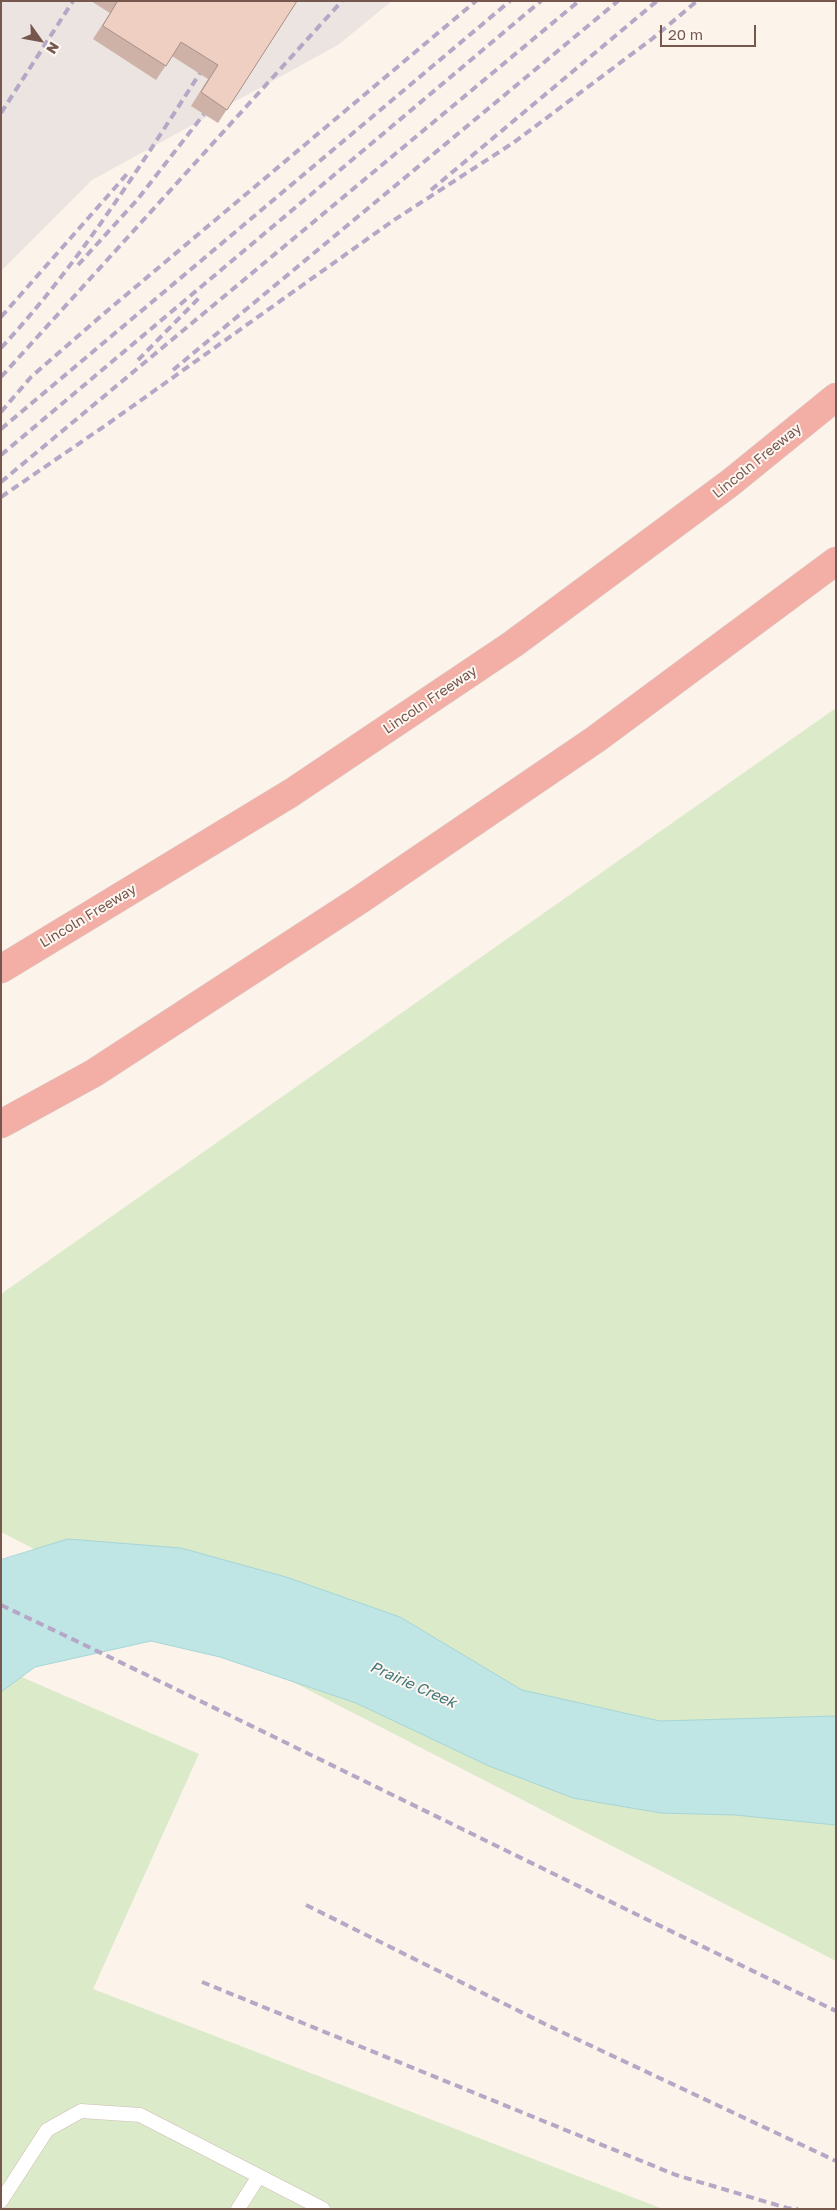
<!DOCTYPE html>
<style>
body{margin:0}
#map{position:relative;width:837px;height:2210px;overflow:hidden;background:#fcf3eb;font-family:"Golos Text",sans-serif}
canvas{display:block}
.frame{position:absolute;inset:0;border:2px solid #76574e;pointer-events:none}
.north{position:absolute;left:15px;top:15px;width:50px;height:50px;-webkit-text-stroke:4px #fef7f1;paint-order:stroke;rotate:122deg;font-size:14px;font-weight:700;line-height:20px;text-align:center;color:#76574e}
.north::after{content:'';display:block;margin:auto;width:18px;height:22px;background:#76574e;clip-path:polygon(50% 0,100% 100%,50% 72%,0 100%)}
.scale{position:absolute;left:660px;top:25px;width:96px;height:22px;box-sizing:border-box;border:2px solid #76574e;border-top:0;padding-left:6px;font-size:15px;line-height:18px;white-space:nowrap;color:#76574e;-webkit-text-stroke:4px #fef7f1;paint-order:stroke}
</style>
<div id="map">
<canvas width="837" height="2210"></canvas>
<div class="frame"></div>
<div class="north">N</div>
<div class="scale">20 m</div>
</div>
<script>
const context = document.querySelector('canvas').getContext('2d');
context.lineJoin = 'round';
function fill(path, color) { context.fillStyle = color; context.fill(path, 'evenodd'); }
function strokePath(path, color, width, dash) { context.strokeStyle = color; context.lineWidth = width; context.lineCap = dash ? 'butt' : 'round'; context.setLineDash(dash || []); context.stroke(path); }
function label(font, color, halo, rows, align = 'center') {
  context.font = font + ' "Golos Text",sans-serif'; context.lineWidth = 4; context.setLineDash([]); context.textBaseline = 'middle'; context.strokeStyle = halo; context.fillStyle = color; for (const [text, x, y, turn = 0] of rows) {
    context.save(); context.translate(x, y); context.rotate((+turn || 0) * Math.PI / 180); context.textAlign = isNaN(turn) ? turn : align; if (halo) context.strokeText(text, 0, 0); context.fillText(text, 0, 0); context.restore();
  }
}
fill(new Path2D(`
 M 1,1 L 392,1 L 338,45 L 92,180 L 1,271 Z`), '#ebe4e0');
fill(new Path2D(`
 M 836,708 L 836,1961 L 1,1532 L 1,1294 Z
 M 1,1668 L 199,1754 L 93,1989 L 663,2209 L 1,2209 Z`), '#dbeac9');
const water = new Path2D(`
 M 68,1539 L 181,1548 L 286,1577 L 400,1617 L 522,1690 L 660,1721 L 836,1716 L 836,1825 L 735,1815 L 661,1813 L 573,1798 L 489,1766 L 356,1703 L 220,1657 L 151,1641 L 35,1667 L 1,1692 L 1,1560 Z`);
fill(water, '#bfe5e5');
strokePath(water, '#a6d6d7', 1);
const service = new Path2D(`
 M 1,2201 L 47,2130 L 81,2111 L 140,2115 L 323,2209
 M 238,2209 L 259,2176`);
const motorway = new Path2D(`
 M 1,969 L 291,793 L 513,644 L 730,483 L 836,397
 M 1,1124 L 94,1073 L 361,899 L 596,739 L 836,561`);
strokePath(service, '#d0bcb3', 15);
strokePath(motorway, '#d9d0cd', 29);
strokePath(service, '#fff', 14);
strokePath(motorway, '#f3aea5', 28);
strokePath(new Path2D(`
 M 1,113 L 73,1
 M 431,190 L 657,1
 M 78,265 L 137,200 L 204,114
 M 1,317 L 127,174
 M 1,348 C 78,265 139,168 200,73
 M 138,360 L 201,296
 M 173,370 L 618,1
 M 1,377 L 342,1
 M 1,412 L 31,377 L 101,316 L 476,1
 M 1,429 L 510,1
 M 1,455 L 541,1
 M 1,482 L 579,1
 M 1,497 L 109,423 L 394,220 L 513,143 L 652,39 L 697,1
 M 1,1605 C 280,1738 557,1877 836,2011
 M 306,1905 L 549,2026 L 836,2161
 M 202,1982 L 676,2175 L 787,2208 L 798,2209`), '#b4a8c6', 4, [8, 5]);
fill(new Path2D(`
 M 91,1 L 297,1 L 218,123 L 191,106 L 208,79 L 172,56 L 156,80 L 93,39 L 110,13 Z`), '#ceb2a8');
const building = new Path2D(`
 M 118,1 L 297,1 L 227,110 L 201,92 L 218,65 L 181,42 L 166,66 L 103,26 Z`);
fill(building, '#f0cfc3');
strokePath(building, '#a89188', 1);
label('14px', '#76574e', '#fef7f1', [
 ["Lincoln Freeway",757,461,-39],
 ["Lincoln Freeway",430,700,-34],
 ["Lincoln Freeway",88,916,-31]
]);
label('italic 15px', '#42787a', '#fef7f1', [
 ["Prairie Creek",413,1685,24]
]);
</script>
